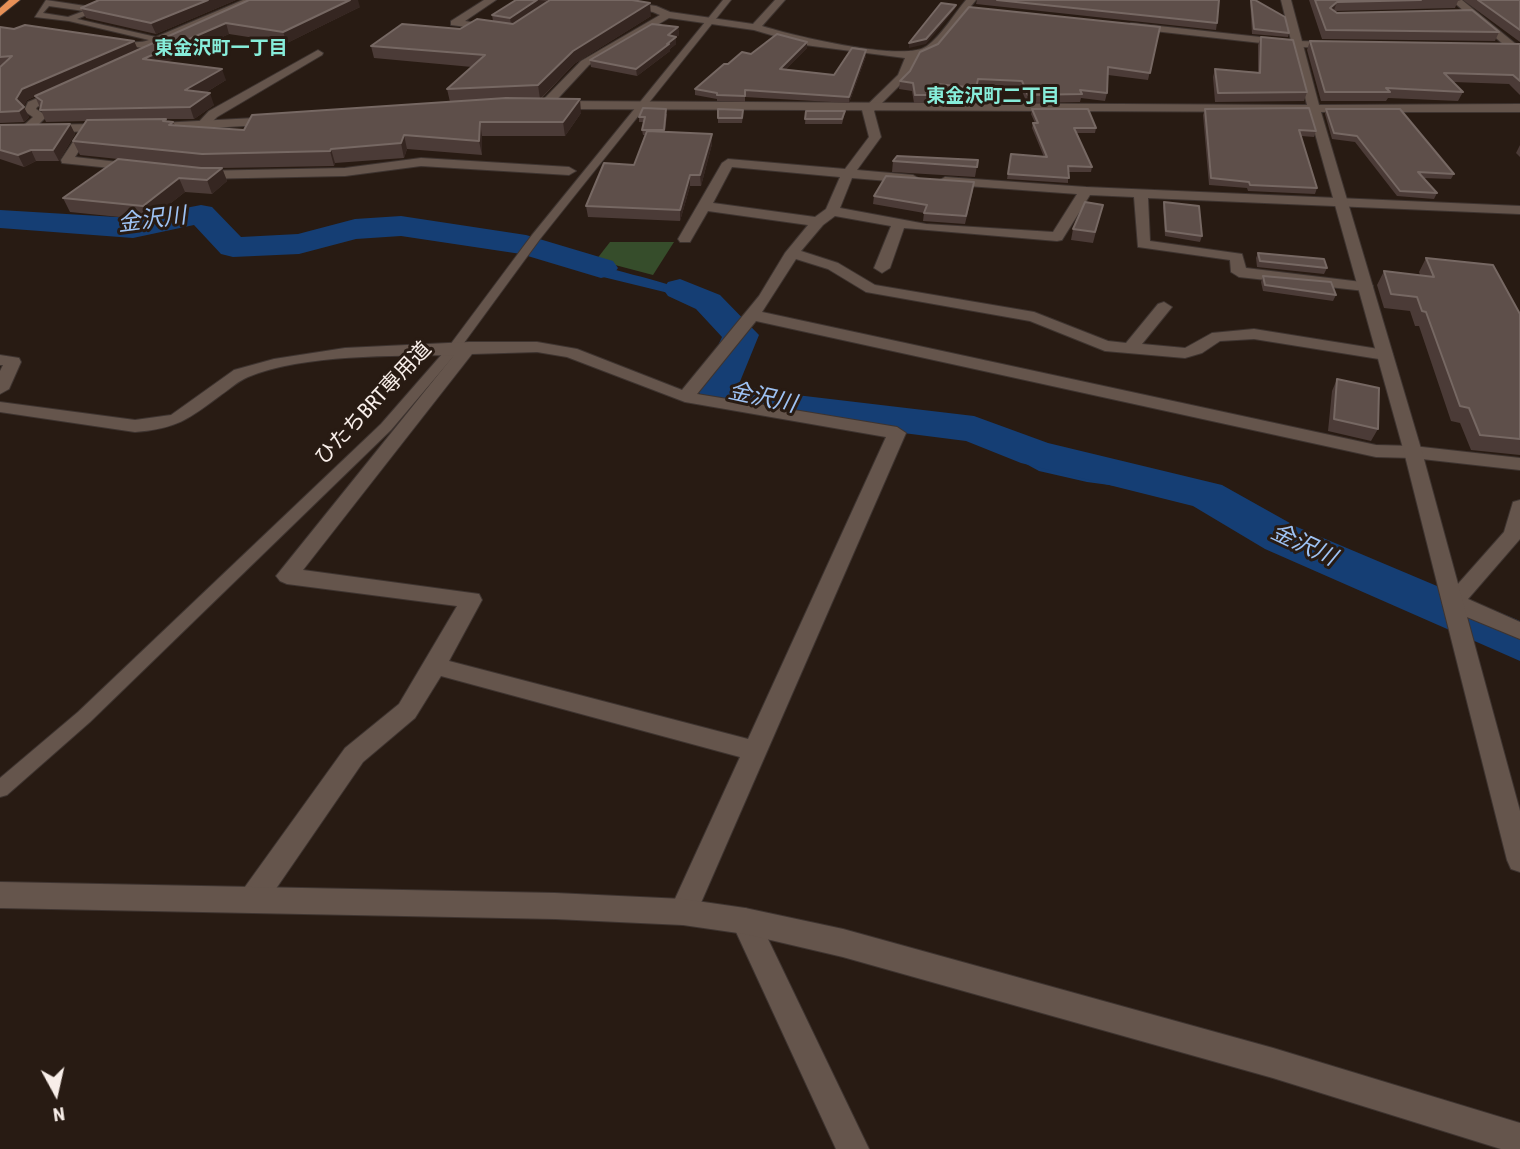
<!DOCTYPE html>
<meta charset="utf-8">
<style>
body{margin:0}
#map{position:relative;width:1520px;height:1149px;overflow:hidden;background:#281b13;font-family:"Roboto Condensed",sans-serif}
canvas{display:block}
.north{position:absolute;left:21px;top:1058px;width:70px;height:70px;-webkit-text-stroke:5px #281b13;paint-order:stroke;rotate:172deg;font-size:19px;font-weight:700;line-height:28px;text-align:center;color:#f8eee9}
.north::after{content:'';display:block;margin:auto;width:24px;height:32px;background:#f8eee9;clip-path:polygon(50% 0,100% 100%,50% 72%,0 100%)}
</style>
<div id="map">
<canvas width="1520" height="1149"></canvas>
<div class="north">N</div>
</div>
<script>
const context = document.querySelector('canvas').getContext('2d');
context.lineJoin = 'round';
function fill(path, color) { context.fillStyle = color; context.fill(path, 'evenodd'); }
function strokePath(path, color, width, dash) { context.strokeStyle = color; context.lineWidth = width; context.lineCap = dash ? 'butt' : 'round'; context.setLineDash(dash || []); context.stroke(path); }
function label(font, color, halo, rows, align = 'center') {
  context.font = font + ' "Roboto Condensed","Noto Sans JP",sans-serif'; context.lineWidth = 6; context.setLineDash([]); context.textBaseline = 'middle'; context.strokeStyle = halo; context.fillStyle = color; for (const [text, x, y, turn = 0] of rows) {
    context.save(); context.translate(x, y); context.rotate((+turn || 0) * Math.PI / 180); context.textAlign = isNaN(turn) ? turn : align; if (halo) context.strokeText(text, 0, 0); context.fillText(text, 0, 0); context.restore();
  }
}
fill(new Path2D(`
 M 610,242 L 674,242 L 653,275 L 596,260 Z`), '#364d2b');
fill(new Path2D(`
 M 403,223 L 529,243 L 525,248 L 400,228 L 354,231 L 355,226 Z
 M 542,246 C 563,253 584,261 605,267 C 659,283 688,283 734,322 L 726,330 L 706,310 L 685,297 L 603,277 L 539,255 Z
 M 743,335 L 747,342 L 725,385 L 732,390 L 963,422 L 957,434 L 898,428 L 893,421 L 737,399 L 711,391 L 711,385 L 734,345 Z
 M 969,423 L 1021,454 L 1048,463 L 1120,479 L 1202,488 L 1305,543 L 1297,549 L 1206,498 L 1087,482 L 1039,471 L 984,441 L 962,436 Z
 M 1324,550 L 1378,572 L 1420,593 L 1440,616 L 1362,575 L 1316,556 Z`), '#153e74');
fill(new Path2D(`
 M 201,205 L 212,207 L 241,237 L 298,234 L 355,219 L 401,216 L 526,235 L 613,261 L 618,268 L 613,275 L 601,278 L 521,254 L 401,236 L 356,239 L 299,254 L 233,257 L 221,254 L 194,225 L 133,238 L 0,228 L 0,210 L 133,218 Z
 M 680,279 L 720,295 L 759,335 L 739,384 L 771,392 L 974,416 L 1048,443 L 1222,485 L 1297,527 L 1520,621 L 1520,661 L 1265,549 L 1193,506 L 1021,463 L 966,441 L 770,416 L 703,398 L 697,390 L 722,337 L 696,309 L 668,296 L 663,289 L 668,282 Z`), '#153e74');
const lane = new Path2D(`
 M 46,0 L 92,7 L 111,0 L 122,0 L 77,19 L 156,37 L 243,0 L 253,0 L 144,48 L 112,44 C 123,39 137,45 149,40 L 69,21 L 35,17 ZM 49,6 L 84,11 L 68,17 L 43,13 Z
 M 723,0 L 731,0 L 540,239 L 458,351 L 391,430 L 90,722 L 7,795 L 0,797 L 0,778 L 78,712 L 381,424 L 450,345 L 532,235 Z`);
const street = new Path2D(`
 M 484,0 L 496,0 L 465,21 L 499,27 L 499,31 L 451,25 L 451,21 Z
 M 588,0 L 614,0 L 656,6 L 670,12 L 753,24 L 775,0 L 785,0 L 762,26 C 791,35 904,63 927,46 C 942,35 954,14 966,0 L 976,0 L 935,50 L 917,58 L 907,78 L 874,111 L 881,137 L 857,170 L 913,175 L 920,179 L 913,183 L 852,178 L 840,208 L 926,224 L 1053,232 L 1077,194 L 940,184 L 938,181 L 945,177 L 1086,187 L 1520,206 L 1520,214 L 1148,198 L 1150,241 L 1242,254 L 1246,268 L 1370,283 L 1373,286 L 1370,289 L 1365,291 L 1239,277 L 1231,272 L 1230,260 L 1138,247 L 1134,197 L 1090,195 L 1062,240 L 1057,241 L 904,228 L 890,268 L 882,273 L 874,268 L 891,226 L 835,216 L 823,225 L 801,251 L 838,263 L 875,285 L 1034,312 L 1108,341 L 1126,343 L 1158,304 L 1164,302 L 1172,307 L 1142,344 L 1185,348 L 1212,333 L 1254,329 L 1391,351 L 1393,355 L 1391,359 L 1385,360 L 1254,339 L 1220,341 L 1202,353 L 1185,358 L 1105,351 L 1030,321 L 866,292 L 828,269 L 796,259 L 762,312 L 1376,445 L 1413,446 L 1520,458 L 1520,470 L 1413,458 L 1376,457 L 756,321 L 697,394 L 897,427 L 906,433 L 693,921 L 683,925 L 673,921 L 669,912 L 740,757 L 441,676 L 415,718 L 363,762 L 262,909 L 252,913 L 242,909 L 238,900 L 242,891 L 345,748 L 399,704 L 457,606 L 287,584 L 280,581 L 276,576 L 454,355 C 394,356 303,354 248,377 C 238,381 230,389 221,395 C 189,419 176,429 135,432 L 0,412 L 0,402 L 135,420 L 171,415 L 234,370 L 274,359 L 345,348 L 469,342 L 537,342 L 577,349 L 682,390 L 759,296 L 785,253 L 808,225 L 708,211 L 690,242 L 680,242 L 678,239 L 722,163 L 728,159 L 845,169 L 869,137 L 862,110 L 898,75 L 905,58 L 805,45 L 754,30 L 669,18 L 589,65 L 549,108 L 541,108 L 541,102 L 581,61 L 660,15 L 653,12 ZM 732,167 L 840,177 L 826,209 L 815,217 L 713,203 ZM 537,352 L 567,357 L 685,402 L 886,437 L 748,739 L 449,661 L 482,600 L 479,594 L 303,570 L 472,354 Z
 M 1451,0 L 1462,0 L 1517,45 L 1517,49 L 1509,49 Z
 M 1131,23 L 1297,41 L 1336,42 L 1341,45 L 1336,48 L 1297,47 L 1127,28 L 1126,26 Z
 M 318,50 L 323,53 L 322,55 L 217,117 L 205,129 L 195,126 L 209,111 Z
 M 59,89 L 69,91 L 37,107 L 36,109 L 47,116 L 31,132 L 23,132 L 23,126 L 33,117 L 24,111 L 28,102 Z
 M 88,124 L 94,128 L 75,157 L 135,164 L 140,165 L 140,171 L 62,163 L 61,160 L 84,125 Z
 M 421,158 L 569,167 L 576,171 L 569,175 L 421,166 L 345,176 L 199,179 L 192,175 L 199,171 L 345,168 Z
 M 0,355 L 19,358 L 21,362 L 9,389 L 0,394 L 0,371 L 3,365 L 0,365 Z
 M 1520,500 L 1520,539 L 1468,599 L 1520,622 L 1520,639 L 1445,608 L 1442,602 L 1504,532 L 1513,502 Z
 M 745,908 L 755,912 L 869,1149 L 836,1149 L 731,921 L 735,912 Z`);
const secondary = new Path2D(`
 M 1281,0 L 1291,0 L 1319,105 L 1520,104 L 1520,112 L 1321,112 L 1422,452 L 1520,811 L 1520,872 L 1511,869 L 1507,860 L 1404,452 L 1309,112 L 554,109 L 548,105 L 554,101 L 1307,105 Z
 M 274,117 L 278,118 L 278,124 L 160,131 L 154,127 L 160,123 Z
 M 110,124 L 116,128 L 114,131 L 0,133 L 0,125 Z
 M 0,882 L 555,893 L 683,899 L 745,908 L 843,929 L 1273,1048 L 1520,1123 L 1520,1149 L 1501,1149 L 1273,1078 L 843,957 L 745,934 L 683,925 L 555,919 L 0,908 Z`);
const highway = new Path2D(`
 M 9,0 L 20,0 L 0,16 L 0,8 Z`);
strokePath(lane, '#3e3430', 2);
strokePath(street, '#3e3430', 2);
strokePath(secondary, '#3e3430', 2);
strokePath(highway, '#3e3430', 2);
fill(lane, '#65554c');
fill(street, '#65554c');
fill(secondary, '#65554c');
fill(highway, '#e79057');
fill(new Path2D(`
 M 236,0 L 156,34 L 86,18 L 81,8 Z
 M 249,0 L 360,7 L 287,43 L 229,34 L 166,62 L 226,80 L 205,93 L 214,105 L 194,119 L 167,119 L 167,121 L 173,122 L 175,125 L 244,130 L 450,102 L 447,89 L 472,67 L 374,58 L 371,46 L 460,29 L 493,21 L 492,15 L 516,0 L 548,0 L 523,17 L 651,16 L 574,64 L 541,99 L 581,113 L 565,136 L 482,136 L 482,155 L 407,149 L 404,158 L 335,163 L 334,166 L 222,168 L 227,181 L 212,194 L 185,192 L 149,220 L 70,212 L 63,198 L 203,168 L 80,155 L 73,141 L 86,121 L 46,122 L 35,96 L 85,74 L 27,100 L 23,107 L 29,117 L 24,122 L 0,123 L 0,27 L 134,41 L 138,50 Z
 M 977,0 L 1219,0 L 1217,23 L 1216,30 L 976,4 Z
 M 1250,0 L 1255,0 L 1289,33 L 1288,37 L 1252,34 Z
 M 1309,0 L 1461,0 L 1458,1 L 1455,8 L 1334,11 L 1337,13 L 1499,32 L 1495,41 L 1322,39 Z
 M 1463,0 L 1520,0 L 1520,42 Z
 M 678,27 L 679,35 L 676,37 L 676,44 L 670,49 L 670,51 L 637,76 L 591,67 L 590,60 Z
 M 1160,27 L 1148,80 L 1108,75 L 1107,93 L 1105,101 L 1081,98 L 1080,102 L 1027,103 L 1021,89 L 977,87 L 974,96 L 939,92 L 938,103 L 914,103 L 912,91 L 899,89 L 900,81 Z
 M 1261,37 L 1307,92 L 1304,101 L 1215,102 L 1213,77 L 1215,69 L 1258,72 L 1258,45 Z
 M 1310,41 L 1520,44 L 1520,95 L 1509,84 L 1453,82 L 1463,92 L 1458,101 L 1388,98 L 1386,101 L 1321,101 L 1307,50 Z
 M 807,48 L 785,70 L 834,75 L 866,56 L 849,103 L 745,97 L 745,102 L 717,101 L 717,99 L 695,95 L 695,89 L 728,64 L 751,54 Z
 M 718,109 L 743,115 L 742,123 L 718,123 Z
 M 1032,109 L 1096,128 L 1095,133 L 1076,133 L 1092,167 L 1091,172 L 1068,172 L 1068,183 L 1007,179 L 1011,154 L 1044,157 L 1032,128 L 1033,123 L 1035,123 L 1031,114 Z
 M 1205,109 L 1316,131 L 1314,137 L 1301,136 L 1317,188 L 1315,194 L 1248,191 L 1247,188 L 1209,185 L 1203,115 Z
 M 1326,109 L 1454,174 L 1451,179 L 1423,178 L 1437,193 L 1434,199 L 1397,196 L 1355,142 L 1332,139 L 1325,114 Z
 M 806,111 L 844,116 L 842,124 L 805,124 Z
 M 667,114 L 665,132 L 712,144 L 701,186 L 690,186 L 680,221 L 588,217 L 586,206 L 634,165 L 646,135 L 643,135 L 642,130 L 644,122 L 639,122 L 639,117 Z
 M 70,124 L 75,134 L 59,161 L 36,161 L 24,167 L 0,159 L 0,125 Z
 M 1520,145 L 1520,157 L 1516,153 Z
 M 978,160 L 975,177 L 892,172 L 893,161 Z
 M 973,190 L 965,224 L 923,221 L 924,213 L 873,204 L 874,196 Z
 M 1164,202 L 1202,236 L 1200,242 L 1165,236 L 1163,208 Z
 M 1103,205 L 1093,243 L 1071,240 L 1073,229 Z
 M 1258,253 L 1327,268 L 1324,274 L 1257,267 L 1256,258 Z
 M 1426,258 L 1520,314 L 1520,455 L 1471,450 L 1460,423 L 1451,421 L 1419,326 L 1415,326 L 1410,311 L 1384,308 L 1377,285 L 1384,271 L 1420,275 L 1419,272 Z
 M 1263,276 L 1336,295 L 1333,301 L 1263,291 L 1261,282 Z
 M 1337,379 L 1378,429 L 1371,441 L 1328,431 L 1332,391 Z`), '#4b3b37');
fill(new Path2D(`
 M 208,0 L 236,0 L 156,34 L 151,23 Z
 M 350,0 L 358,0 L 360,7 L 287,43 L 283,32 Z
 M 537,0 L 548,1 L 511,25 L 510,18 Z
 M 1337,2 L 1334,10 L 1327,17 L 1330,8 Z
 M 650,3 L 651,16 L 574,64 L 540,99 L 538,85 L 573,51 Z
 M 956,5 L 955,9 L 926,44 L 909,48 L 909,43 Z
 M 226,23 L 229,34 L 148,71 L 143,59 Z
 M 678,27 L 679,35 L 668,42 L 676,37 L 676,44 L 670,49 L 670,51 L 637,76 L 636,69 L 668,35 Z
 M 134,41 L 138,50 L 27,100 L 23,108 L 24,107 L 29,117 L 24,122 L 19,111 L 16,99 L 22,89 Z
 M 807,42 L 807,48 L 780,75 L 780,69 Z
 M 866,50 L 866,56 L 849,103 L 849,97 Z
 M 222,69 L 226,80 L 190,102 L 185,90 Z
 M 210,93 L 214,105 L 194,119 L 190,107 Z
 M 580,99 L 581,113 L 565,136 L 563,122 Z
 M 480,122 L 482,136 L 482,155 L 479,141 Z
 M 70,124 L 75,134 L 59,161 L 53,150 Z
 M 712,134 L 712,144 L 701,186 L 700,175 Z
 M 404,135 L 407,149 L 404,158 L 401,143 Z
 M 331,149 L 335,163 L 334,166 L 330,151 Z
 M 31,150 L 36,161 L 24,167 L 18,155 Z
 M 222,168 L 227,181 L 212,194 L 207,180 Z
 M 690,175 L 690,186 L 680,221 L 680,210 Z
 M 179,178 L 185,192 L 149,220 L 143,206 Z`), '#352621');
const building = new Path2D(`
 M 99,0 L 208,0 L 151,23 L 81,8 Z
 M 249,0 L 350,0 L 283,32 L 226,23 L 143,59 L 222,69 L 185,90 L 210,93 L 190,107 L 40,110 L 42,101 L 35,96 Z
 M 516,0 L 537,0 L 510,18 L 492,15 Z
 M 550,0 L 632,0 L 650,3 L 573,51 L 538,85 L 447,89 L 485,55 L 371,46 L 402,24 L 460,29 L 477,19 L 513,24 Z
 M 997,0 L 1219,0 L 1217,23 Z
 M 1251,0 L 1255,0 L 1285,17 L 1289,33 L 1254,29 Z
 M 1315,0 L 1421,0 L 1337,2 L 1330,8 L 1337,13 L 1472,10 L 1499,32 L 1326,30 Z
 M 1478,0 L 1520,0 L 1520,30 Z
 M 941,3 L 956,5 L 926,39 L 909,43 Z
 M 969,7 L 1160,27 L 1150,73 L 1108,67 L 1107,93 L 1080,90 L 1082,94 L 1028,95 L 1022,81 L 978,79 L 976,88 L 937,84 L 939,95 L 915,95 L 913,83 L 900,81 L 910,71 L 920,52 L 938,44 Z
 M 652,24 L 678,27 L 668,35 L 676,37 L 667,44 L 669,44 L 636,69 L 590,60 Z
 M 25,25 L 134,41 L 22,89 L 16,99 L 24,107 L 19,111 L 0,112 L 0,67 L 12,56 L 0,57 L 0,27 L 14,29 Z
 M 777,34 L 807,42 L 780,69 L 834,75 L 852,48 L 866,50 L 849,97 L 745,90 L 745,96 L 717,95 L 717,93 L 695,89 L 724,64 L 728,64 L 742,52 L 751,54 Z
 M 1261,37 L 1293,40 L 1307,92 L 1218,93 L 1215,69 L 1260,73 Z
 M 1310,41 L 1520,44 L 1520,81 L 1513,75 L 1444,73 L 1463,92 L 1386,88 L 1390,92 L 1325,92 Z
 M 506,98 L 580,99 L 563,122 L 480,122 L 479,141 L 404,135 L 401,143 L 331,149 L 330,151 L 202,154 L 73,141 L 87,120 L 166,119 L 163,121 L 173,122 L 169,125 L 244,130 L 252,115 Z
 M 643,108 L 666,109 L 664,130 L 642,130 L 645,117 L 639,117 Z
 M 1309,108 L 1316,131 L 1299,130 L 1317,188 L 1250,185 L 1249,182 L 1211,178 L 1205,109 Z
 M 718,109 L 743,110 L 742,118 L 718,118 Z
 M 1032,109 L 1088,109 L 1096,128 L 1074,128 L 1092,167 L 1068,166 L 1069,178 L 1008,174 L 1011,154 L 1047,157 L 1033,123 L 1038,123 Z
 M 1326,109 L 1400,109 L 1454,174 L 1418,172 L 1437,193 L 1400,191 L 1357,136 L 1334,133 Z
 M 806,111 L 845,111 L 842,119 L 805,119 Z
 M 70,124 L 53,150 L 31,150 L 18,155 L 0,150 L 0,125 Z
 M 647,131 L 712,134 L 700,175 L 690,175 L 680,210 L 586,206 L 604,163 L 634,165 Z
 M 897,156 L 978,160 L 977,167 L 893,161 Z
 M 118,159 L 201,168 L 222,168 L 207,180 L 179,178 L 143,206 L 63,198 Z
 M 886,176 L 974,182 L 966,216 L 924,213 L 927,205 L 874,196 Z
 M 1085,202 L 1103,205 L 1095,232 L 1073,229 Z
 M 1164,202 L 1199,206 L 1202,236 L 1166,231 Z
 M 1258,253 L 1324,259 L 1327,268 L 1260,261 Z
 M 1426,258 L 1493,265 L 1520,314 L 1520,439 L 1480,435 L 1469,408 L 1460,406 L 1426,312 L 1422,311 L 1417,297 L 1391,294 L 1384,271 L 1434,277 Z
 M 1263,276 L 1331,282 L 1336,295 L 1265,285 Z
 M 1337,379 L 1379,388 L 1378,429 L 1334,419 Z`);
fill(building, '#5e4f4a');
strokePath(building, '#766863', 2);
label('bold 19px', '#87edda', '#281b13', [
 ["東金沢町一丁目",221,49],
 ["東金沢町二丁目",993,97]
]);
label('21px', '#f8eee9', '#281b13', [
 ["ひたちBRT専用道",374,404,-47]
]);
label('italic 23px', '#9ec2f3', '#281b13', [
 ["金沢川",152,221,-7],
 ["金沢川",762,399,12],
 ["金沢川",1303,546,25]
]);
</script>
